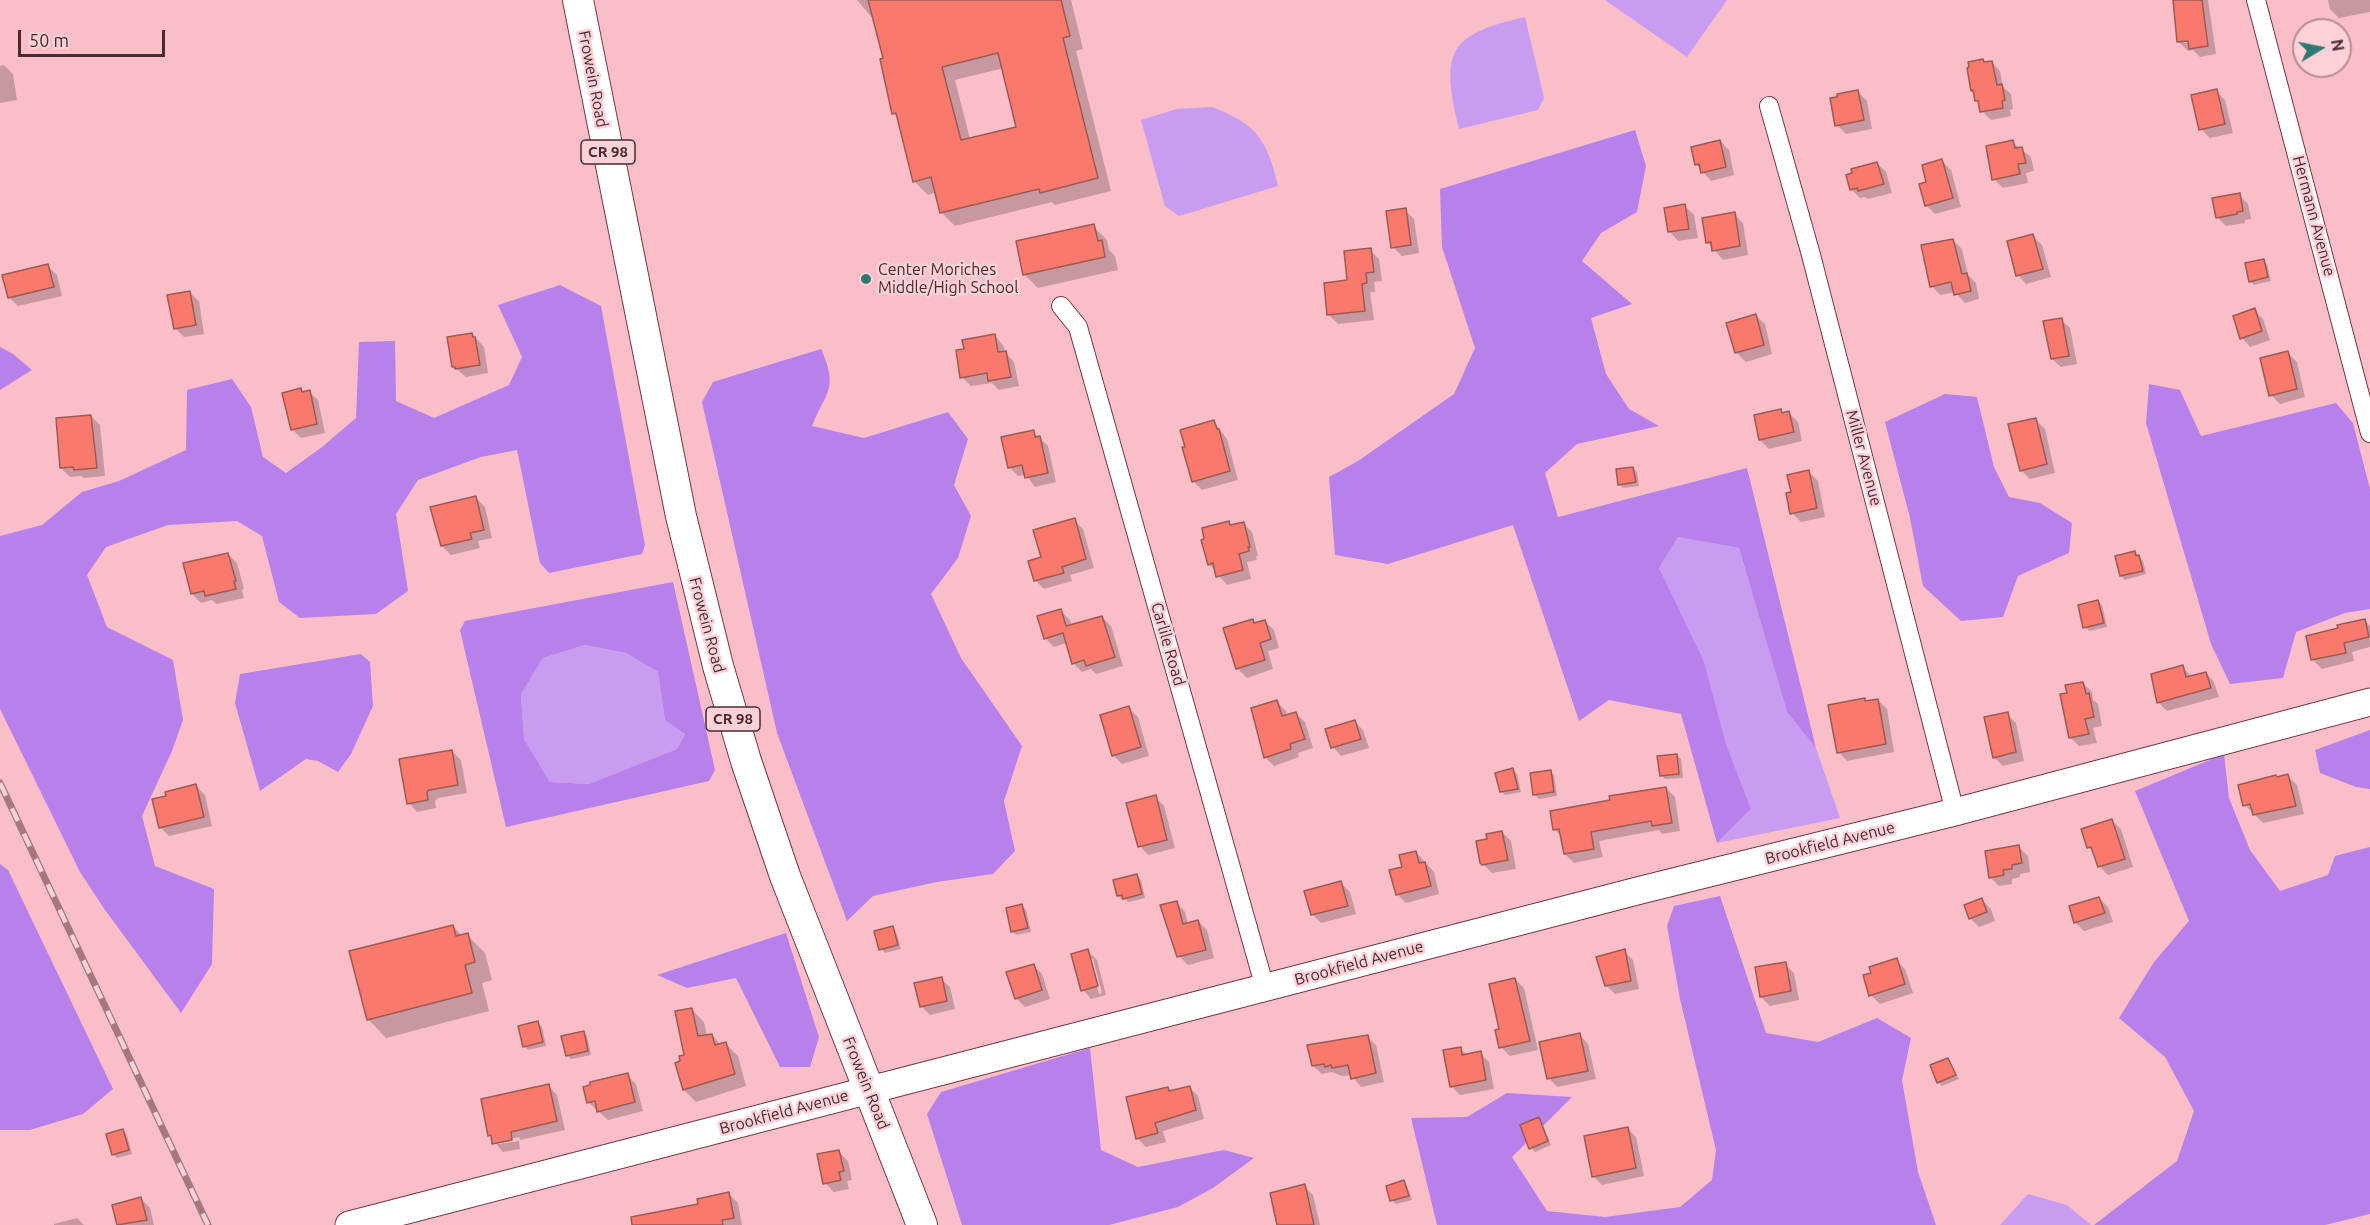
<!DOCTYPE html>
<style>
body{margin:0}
#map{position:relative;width:2370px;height:1225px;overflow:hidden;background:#fabec9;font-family:Ubuntu,sans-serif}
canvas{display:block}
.north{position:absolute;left:2292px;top:18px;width:60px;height:60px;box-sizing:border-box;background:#fed0d8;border:2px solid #b58e95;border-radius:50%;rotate:80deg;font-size:16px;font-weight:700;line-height:24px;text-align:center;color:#482b31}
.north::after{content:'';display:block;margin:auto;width:21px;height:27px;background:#307871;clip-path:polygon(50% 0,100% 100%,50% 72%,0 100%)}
.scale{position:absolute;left:18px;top:30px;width:147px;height:27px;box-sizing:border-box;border:3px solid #482b31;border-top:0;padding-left:8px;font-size:18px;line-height:21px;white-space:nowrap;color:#482b31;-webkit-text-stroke:4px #fed0d8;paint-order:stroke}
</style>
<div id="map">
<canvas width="2370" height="1225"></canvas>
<div class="north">N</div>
<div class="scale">50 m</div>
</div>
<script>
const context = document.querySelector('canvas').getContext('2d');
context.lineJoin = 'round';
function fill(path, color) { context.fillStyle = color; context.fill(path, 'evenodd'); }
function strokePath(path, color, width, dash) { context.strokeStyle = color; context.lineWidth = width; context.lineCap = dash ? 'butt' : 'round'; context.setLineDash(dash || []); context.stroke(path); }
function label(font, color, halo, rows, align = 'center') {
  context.font = font + ' Ubuntu,sans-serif'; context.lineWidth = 5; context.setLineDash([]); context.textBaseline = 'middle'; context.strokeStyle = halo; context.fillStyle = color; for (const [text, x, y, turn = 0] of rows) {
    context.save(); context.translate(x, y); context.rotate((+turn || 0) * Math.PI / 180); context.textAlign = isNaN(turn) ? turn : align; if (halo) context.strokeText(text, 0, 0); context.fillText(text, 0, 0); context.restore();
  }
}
fill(new Path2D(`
 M 1605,0 L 1727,0 L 1687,57 Z
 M 1525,17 L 1544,98 L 1538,110 L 1459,129 C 1441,53 1446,35 1525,17 Z
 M 1212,107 C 1257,124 1267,140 1278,186 L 1179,216 L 1165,206 L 1141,120 L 1177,109 Z
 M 1678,537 L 1739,548 L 1787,712 L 1816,748 L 1840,818 L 1717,843 L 1751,809 L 1659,568 Z
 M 585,645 L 626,653 L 658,672 L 665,720 L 685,733 L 677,749 L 589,784 L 550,782 L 524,739 L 521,694 L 543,658 Z
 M 2028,1194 L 2067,1205 L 2091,1225 L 2000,1225 Z`), '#c79cf1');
fill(new Path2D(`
 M 1635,130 L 1646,166 L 1637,212 L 1601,233 L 1582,261 L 1632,304 L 1591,318 L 1606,374 L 1629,409 L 1659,426 L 1577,444 L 1545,473 L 1558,517 L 1747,468 L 1816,748 L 1787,712 L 1739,548 L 1678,537 L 1659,568 L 1704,662 L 1725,741 L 1751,809 L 1717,843 L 1681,714 L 1609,700 L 1579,721 L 1513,525 L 1388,564 L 1335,555 L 1329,477 L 1358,461 L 1454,394 L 1475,348 L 1442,247 L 1440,189 Z
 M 560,285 L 601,306 L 645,545 L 642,554 L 549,573 L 540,563 L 517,450 L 481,457 L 418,480 L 396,514 L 408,591 L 376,614 L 300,618 L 279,602 L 262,536 L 237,521 L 168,525 L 106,547 L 87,575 L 107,627 L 173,660 L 183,720 L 172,751 L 142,816 L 155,866 L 214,889 L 212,964 L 181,1013 L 105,910 L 80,872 L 0,709 L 0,536 L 42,525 L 82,492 L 119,481 L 186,450 L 187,390 L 232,379 L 251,407 L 263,457 L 286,473 L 322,447 L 356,418 L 359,342 L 395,341 L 396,401 L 434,418 L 509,385 L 522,357 L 498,305 Z
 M 0,347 L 13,354 L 32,370 L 0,390 Z
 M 821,349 C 839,389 826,391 812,426 L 864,438 L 948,412 L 968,439 L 954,485 L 971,516 L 958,558 L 931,594 L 961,658 L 1022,746 L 1004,801 L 1015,851 L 993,874 L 937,882 L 873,896 L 847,921 L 777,733 L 702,402 L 713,382 Z
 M 2149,384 L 2180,390 L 2201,436 L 2336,403 L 2353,423 L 2370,489 L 2370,609 L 2345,613 L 2296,632 L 2283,678 L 2230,684 L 2211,644 L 2146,423 Z
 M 1945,394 L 1977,397 L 1994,467 L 2009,497 L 2040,503 L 2072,523 L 2069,553 L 2018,576 L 2003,617 L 1961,621 L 1923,586 L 1910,518 L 1885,422 Z
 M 673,582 L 715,770 L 709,781 L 506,827 L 460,630 L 465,621 ZM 585,645 L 626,653 L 658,672 L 665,720 L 685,734 L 677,749 L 589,784 L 550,782 L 524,739 L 521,694 L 543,658 Z
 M 361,654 L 370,662 L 373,706 L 351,754 L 338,772 L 318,761 L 306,759 L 260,791 L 235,703 L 240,674 Z
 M 2370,730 L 2370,789 L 2356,787 L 2320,773 L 2315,750 Z
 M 2224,754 L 2229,798 L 2250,850 L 2280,891 L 2328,875 L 2335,856 L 2370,847 L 2370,1214 L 2325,1225 L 2094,1225 L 2177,1161 L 2194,1111 L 2165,1057 L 2119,1018 L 2154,962 L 2189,921 L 2135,791 Z
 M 0,864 L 8,870 L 113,1089 L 83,1114 L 30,1130 L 0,1130 Z
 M 1720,896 L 1766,1033 L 1818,1042 L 1877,1018 L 1911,1038 L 1902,1080 L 1918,1172 L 1936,1225 L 1437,1225 L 1411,1118 L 1467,1117 L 1507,1093 L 1572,1097 L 1512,1157 L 1547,1211 L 1605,1217 L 1680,1207 L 1712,1180 L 1716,1150 L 1680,999 L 1667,926 L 1674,906 Z
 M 786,933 L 819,1037 L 810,1067 L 780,1067 L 736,978 L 687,988 L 657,975 Z
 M 1090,1048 L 1101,1150 L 1138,1167 L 1224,1150 L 1254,1158 L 1213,1188 L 1178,1207 L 1109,1225 L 962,1225 L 927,1114 L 941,1092 Z`), '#b880eb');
fill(new Path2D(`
 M 857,0 L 1071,0 L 1083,49 L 1076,51 L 1111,191 L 1055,205 L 1052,202 L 955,226 L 942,213 L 937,192 L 928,195 L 914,181 L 898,118 L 893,113 L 885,60 L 875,21 ZM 1004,68 L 1018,128 L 970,139 L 955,80 Z
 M 2176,0 L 2208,0 L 2216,54 L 2200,57 L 2193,50 L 2188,51 L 2179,42 ZM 2184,40 L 2196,41 L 2184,43 Z
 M 2328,0 L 2370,0 L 2370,12 L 2339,18 L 2330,9 Z
 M 2340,41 L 2343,45 L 2346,63 L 2340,64 Z
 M 1992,62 L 2000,71 L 2003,87 L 2011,94 L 2013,109 L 2010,110 L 2011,116 L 1991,120 L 1982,111 L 1973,90 L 1986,64 Z
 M 4,65 L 13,74 L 17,100 L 0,103 L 0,66 Z
 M 2216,91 L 2225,100 L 2233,133 L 2210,138 L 2201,129 Z
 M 1858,92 L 1867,101 L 1872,129 L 1846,134 L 1837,125 Z
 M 1720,141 L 1729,150 L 1734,175 L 1711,181 L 1696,164 Z
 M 2012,142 L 2031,157 L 2034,171 L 2026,173 L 2028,183 L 2003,188 L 1994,179 Z
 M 1942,161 L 1951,170 L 1961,207 L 1935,214 L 1926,205 L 1928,183 Z
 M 1877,163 L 1886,172 L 1892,193 L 1868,199 L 1865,197 L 1860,198 L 1851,189 Z
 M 2239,195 L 2248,204 L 2251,219 L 2245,220 L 2245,223 L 2226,226 L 2217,217 Z
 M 1685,206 L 1694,215 L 1698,238 L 1678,241 L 1670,232 Z
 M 1405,210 L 1414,219 L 1419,253 L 1402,256 L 1393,247 Z
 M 1734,214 L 1743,223 L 1748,255 L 1723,260 L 1707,242 Z
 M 1093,226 L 1107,240 L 1109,250 L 1115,256 L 1118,270 L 1038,288 L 1024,274 Z
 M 2033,236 L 2042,245 L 2051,277 L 2026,284 L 2018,275 Z
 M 1953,240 L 1962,249 L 1968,275 L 1976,283 L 1979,299 L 1965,303 L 1955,292 L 1940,295 L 1932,286 Z
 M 1370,250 L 1379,259 L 1382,281 L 1374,282 L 1375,292 L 1370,292 L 1374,320 L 1338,324 L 1329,315 Z
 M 2263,260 L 2267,264 L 2271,281 L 2254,285 L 2250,281 Z
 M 48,266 L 57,275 L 62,296 L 18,306 L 9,297 Z
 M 190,293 L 199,301 L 204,334 L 184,337 L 175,328 Z
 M 2254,310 L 2263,319 L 2270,340 L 2250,347 L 2242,338 Z
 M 1756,316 L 1765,324 L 1772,354 L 1746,362 L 1737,353 L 1728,324 Z
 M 2061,320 L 2070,328 L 2077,364 L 2061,367 L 2052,359 Z
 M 472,334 L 484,347 L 488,373 L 466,377 L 454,367 Z
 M 995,336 L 1003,345 L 1005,352 L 1014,362 L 1019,386 L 999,390 L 992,383 L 971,386 L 962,377 L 966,350 Z
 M 2288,353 L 2297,362 L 2305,397 L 2280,404 L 2271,395 Z
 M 301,390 L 304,393 L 309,392 L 318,400 L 325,433 L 301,438 L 292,429 Z
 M 1780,410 L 1784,414 L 1789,413 L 1798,422 L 1802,441 L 1769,449 L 1760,440 Z
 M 91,416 L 100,425 L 105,476 L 84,478 L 81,476 L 70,477 L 61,468 Z
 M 2036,420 L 2045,429 L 2055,473 L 2030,479 L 2021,470 Z
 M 1214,422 L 1227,439 L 1238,480 L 1202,490 L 1193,481 Z
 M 1033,432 L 1048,446 L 1056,482 L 1035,487 L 1026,475 L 1018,476 L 1009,467 Z
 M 1633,468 L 1637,472 L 1639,486 L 1623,488 L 1619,484 Z
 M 1809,472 L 1818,481 L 1825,517 L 1801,522 L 1792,513 L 1793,494 Z
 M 476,498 L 485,507 L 492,538 L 478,541 L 480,548 L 451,555 L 442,546 L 439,529 Z
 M 1074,520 L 1083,529 L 1094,568 L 1070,575 L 1072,581 L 1044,589 L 1035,580 L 1043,558 Z
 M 1229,523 L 1232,526 L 1243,523 L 1252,532 L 1258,556 L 1256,556 L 1257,560 L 1247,562 L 1251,579 L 1227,585 L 1209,564 Z
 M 2135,552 L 2143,561 L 2146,574 L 2125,580 L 2121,576 Z
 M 228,554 L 237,563 L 244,589 L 242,590 L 244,598 L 216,604 L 212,600 L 201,603 L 192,594 Z
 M 2098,601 L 2102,605 L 2107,627 L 2089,631 L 2085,627 Z
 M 1061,611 L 1070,620 L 1072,626 L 1102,617 L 1111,626 L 1123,666 L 1096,674 L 1091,669 L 1082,672 L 1073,663 L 1067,643 L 1054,647 L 1045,638 Z
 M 2364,620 L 2370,626 L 2370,647 L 2352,652 L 2354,661 L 2322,669 L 2313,660 L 2307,637 Z
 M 1252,621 L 1256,624 L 1265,621 L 1274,630 L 1279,648 L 1268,651 L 1273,669 L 1247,678 L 1238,669 L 1225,629 Z
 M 2182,667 L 2191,676 L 2206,673 L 2214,682 L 2219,697 L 2167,711 L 2158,702 Z
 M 2083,683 L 2092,692 L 2093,700 L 2098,704 L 2102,726 L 2093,728 L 2097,743 L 2079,746 L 2070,737 L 2069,694 Z
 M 1878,700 L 1887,709 L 1894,752 L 1847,761 L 1839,752 L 1866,702 Z
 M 1277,702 L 1286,711 L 1287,716 L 1296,714 L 1305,722 L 1313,748 L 1298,753 L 1299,757 L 1274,766 L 1265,757 Z
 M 1129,708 L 1138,717 L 1149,756 L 1122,764 L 1113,755 Z
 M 2007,714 L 2016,723 L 2024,761 L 2003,766 L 1994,757 Z
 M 1354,721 L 1363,730 L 1369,748 L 1341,756 L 1333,747 Z
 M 452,751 L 461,760 L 467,793 L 438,798 L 435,801 L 436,808 L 417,812 L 409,803 Z
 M 1677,755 L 1681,759 L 1683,778 L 1665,779 L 1661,775 Z
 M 1513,770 L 1517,774 L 1521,792 L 1505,795 L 1501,791 Z
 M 1550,771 L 1554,775 L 1557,796 L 1539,799 L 1535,795 Z
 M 2288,776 L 2297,785 L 2304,814 L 2263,823 L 2245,805 Z
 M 196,786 L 205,795 L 212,826 L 169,836 L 160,827 Z
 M 1666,788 L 1675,797 L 1680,831 L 1662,834 L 1659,830 L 1599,841 L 1603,857 L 1574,863 L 1565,854 L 1562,837 L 1555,830 L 1611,801 Z
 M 1155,797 L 1164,806 L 1175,848 L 1148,855 L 1140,846 Z
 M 2112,821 L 2121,829 L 2133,867 L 2108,875 L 2099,866 L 2095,854 L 2088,847 Z
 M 1502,832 L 1511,841 L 1516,869 L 1492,873 L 1481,862 L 1489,841 Z
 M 2019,847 L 2028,856 L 2030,872 L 2020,874 L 2020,877 L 2012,879 L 2012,884 L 1999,886 L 1990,877 Z
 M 1416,852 L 1434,872 L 1439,894 L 1406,903 L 1397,894 L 1404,868 Z
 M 1137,876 L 1141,880 L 1145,898 L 1128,902 L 1125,899 L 1122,900 L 1118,896 Z
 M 1341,883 L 1350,892 L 1356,914 L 1321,923 L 1312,914 Z
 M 2099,898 L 2108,907 L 2113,922 L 2084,931 L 2075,922 Z
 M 1982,900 L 1991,909 L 1995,921 L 1979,927 L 1970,918 Z
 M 1177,903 L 1185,912 L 1188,924 L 1198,921 L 1207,930 L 1214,958 L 1188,965 L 1179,956 Z
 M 1022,906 L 1026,910 L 1031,932 L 1016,935 L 1012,931 Z
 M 453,926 L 462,936 L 467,935 L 485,953 L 492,980 L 482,983 L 489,1011 L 386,1038 L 368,1019 Z
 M 892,928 L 896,932 L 901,949 L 885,953 L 881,949 Z
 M 1088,951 L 1097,960 L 1106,995 L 1091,999 L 1083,990 ZM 1089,959 L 1093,959 L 1102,993 L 1099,994 Z
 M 1624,951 L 1633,960 L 1639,989 L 1615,994 L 1606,985 Z
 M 1896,960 L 1905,969 L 1913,993 L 1880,1004 L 1871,995 Z
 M 1785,964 L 1794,973 L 1799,1000 L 1770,1006 L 1761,997 Z
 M 1033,965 L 1042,974 L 1050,999 L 1025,1007 L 1016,998 Z
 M 941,979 L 950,987 L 955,1009 L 930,1015 L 921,1006 Z
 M 1515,979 L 1524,988 L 1538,1050 L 1510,1056 L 1501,1047 L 1501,1030 Z
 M 692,1010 L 704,1022 L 707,1036 L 712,1035 L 721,1045 L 726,1044 L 738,1056 L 746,1086 L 696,1102 L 684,1090 Z
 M 538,1023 L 542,1027 L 546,1046 L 528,1050 L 524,1046 Z
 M 583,1032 L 587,1036 L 591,1055 L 571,1059 L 567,1055 Z
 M 1580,1035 L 1588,1044 L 1596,1079 L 1557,1087 L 1549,1078 Z
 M 1367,1037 L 1376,1045 L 1384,1082 L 1361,1087 L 1351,1075 L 1342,1076 L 1332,1072 L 1322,1074 L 1313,1066 Z
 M 1460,1048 L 1467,1055 L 1480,1053 L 1489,1062 L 1494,1089 L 1460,1095 L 1451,1086 Z
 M 1948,1060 L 1959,1079 L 1942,1086 L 1938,1082 Z
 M 627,1075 L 636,1084 L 643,1111 L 608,1120 L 588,1102 L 592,1087 Z
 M 548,1086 L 557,1095 L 565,1130 L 520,1140 L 519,1137 L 496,1142 L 498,1144 L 519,1141 L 520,1149 L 503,1152 L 489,1135 Z
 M 1189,1087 L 1198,1096 L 1204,1119 L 1163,1131 L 1166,1142 L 1146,1147 L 1137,1138 L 1168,1088 L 1172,1092 Z
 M 1538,1119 L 1542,1123 L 1551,1145 L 1535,1152 L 1531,1148 Z
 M 1627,1128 L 1636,1137 L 1644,1176 L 1602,1185 L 1593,1176 Z
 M 123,1131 L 127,1135 L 132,1154 L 117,1158 L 113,1154 Z
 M 839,1152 L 848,1161 L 852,1180 L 847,1181 L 849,1189 L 834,1192 L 825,1183 Z
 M 1403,1182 L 1407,1186 L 1412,1200 L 1396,1204 L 1391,1200 Z
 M 1304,1186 L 1313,1195 L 1320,1225 L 1279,1225 Z
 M 729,1194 L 738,1203 L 742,1225 L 637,1225 Z
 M 141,1199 L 150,1208 L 154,1225 L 119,1225 L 114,1206 Z
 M 77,1218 L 84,1225 L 54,1225 L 54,1224 Z`), '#0003');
const building = new Path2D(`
 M 868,0 L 1061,0 L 1070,36 L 1063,38 L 1098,178 L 1040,193 L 1039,189 L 940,213 L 931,177 L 913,182 L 896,113 L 892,114 L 880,59 L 883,58 ZM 998,53 L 1016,127 L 961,140 L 942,67 Z
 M 2173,0 L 2202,0 L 2208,46 L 2189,49 L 2188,41 L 2177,42 Z
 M 1983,59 L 1984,62 L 1992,61 L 1997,85 L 2002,84 L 2005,100 L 2002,101 L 2003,108 L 1980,112 L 1978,101 L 1975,101 L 1973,90 L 1971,91 L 1967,68 L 1969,67 L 1968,62 Z
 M 2217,89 L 2225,124 L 2199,130 L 2191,95 Z
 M 1858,90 L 1864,120 L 1835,126 L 1830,98 L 1837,97 L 1837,94 Z
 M 1720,140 L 1726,167 L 1701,173 L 1699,164 L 1695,165 L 1691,147 Z
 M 2013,140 L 2015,148 L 2022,147 L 2026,163 L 2018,164 L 2020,174 L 1992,180 L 1986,146 Z
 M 1942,159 L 1953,198 L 1925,206 L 1919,184 L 1926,182 L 1922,165 Z
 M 1877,162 L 1884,184 L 1858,191 L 1857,188 L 1850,190 L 1846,175 L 1852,173 L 1851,169 Z
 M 2240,193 L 2243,211 L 2237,212 L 2237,214 L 2216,218 L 2212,198 Z
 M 1685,204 L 1689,229 L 1668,232 L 1664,208 Z
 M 1406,208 L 1411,245 L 1391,248 L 1386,211 Z
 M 1735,212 L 1740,246 L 1712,251 L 1711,242 L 1706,243 L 1702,218 Z
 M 1094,224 L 1098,241 L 1102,240 L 1105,257 L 1023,275 L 1016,241 Z
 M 2033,234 L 2043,269 L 2016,276 L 2007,241 Z
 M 1953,239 L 1962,274 L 1967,273 L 1971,291 L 1954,295 L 1951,282 L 1930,287 L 1921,245 Z
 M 1371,248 L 1374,272 L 1366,273 L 1367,283 L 1362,284 L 1365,311 L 1327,315 L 1324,283 L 1347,280 L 1344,251 Z
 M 2264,259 L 2268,277 L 2249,282 L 2245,263 Z
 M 48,264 L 54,287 L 8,298 L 2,275 Z
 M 190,291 L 196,325 L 174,329 L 167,295 Z
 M 2255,308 L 2262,331 L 2240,339 L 2233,316 Z
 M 1756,314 L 1764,345 L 1735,353 L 1726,323 Z
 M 2062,318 L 2069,356 L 2051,359 L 2043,321 Z
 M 472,333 L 473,337 L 475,337 L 480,365 L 455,369 L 455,367 L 452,367 L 447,337 Z
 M 995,334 L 998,352 L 1006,351 L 1011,377 L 988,381 L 987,373 L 960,378 L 956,350 L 964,349 L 962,340 Z
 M 2288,351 L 2297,389 L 2269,396 L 2260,358 Z
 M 301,388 L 302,392 L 310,390 L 317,424 L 291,430 L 282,393 Z
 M 1781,409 L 1782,413 L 1789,411 L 1794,432 L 1759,440 L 1754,415 Z
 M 91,415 L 97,468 L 74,470 L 73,467 L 60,468 L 56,418 Z
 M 2036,418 L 2047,464 L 2020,471 L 2008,424 Z
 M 1214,420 L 1217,429 L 1219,429 L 1230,471 L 1192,482 L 1182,447 L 1185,447 L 1180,430 Z
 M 1034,430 L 1035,437 L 1040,436 L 1048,473 L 1025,478 L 1022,465 L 1008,468 L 1001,437 Z
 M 1633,467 L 1636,482 L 1618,485 L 1616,469 Z
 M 1809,470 L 1817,508 L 1790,514 L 1786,493 L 1791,492 L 1787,475 Z
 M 476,496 L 484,530 L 470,533 L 472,539 L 441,546 L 430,507 Z
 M 1075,518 L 1086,559 L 1062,567 L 1064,573 L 1034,581 L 1028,561 L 1041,557 L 1033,530 Z
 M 1229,521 L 1230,525 L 1244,522 L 1250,547 L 1248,547 L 1249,551 L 1239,554 L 1243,570 L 1216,577 L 1213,563 L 1208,565 L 1201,540 L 1204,539 L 1202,528 Z
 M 2135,551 L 2136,556 L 2139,555 L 2143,571 L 2120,576 L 2115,556 Z
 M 228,553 L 236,581 L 234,581 L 236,589 L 205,596 L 204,591 L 191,594 L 183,563 Z
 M 2098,600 L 2104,623 L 2083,628 L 2078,605 Z
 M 1061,609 L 1066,626 L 1102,616 L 1115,657 L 1086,666 L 1084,660 L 1072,664 L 1063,633 L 1044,639 L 1037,616 Z
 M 1253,619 L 1254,623 L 1265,620 L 1271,639 L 1260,643 L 1265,660 L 1236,669 L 1223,628 Z
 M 2365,619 L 2369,637 L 2344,643 L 2346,653 L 2311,660 L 2306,636 L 2338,628 L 2337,625 Z
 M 2183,665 L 2186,677 L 2206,672 L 2211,688 L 2157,703 L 2151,674 Z
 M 2083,682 L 2086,694 L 2089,693 L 2094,717 L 2085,719 L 2089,734 L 2069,738 L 2060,694 L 2067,693 L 2065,685 Z
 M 1865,698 L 1865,701 L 1878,699 L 1886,744 L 1837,753 L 1828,705 Z
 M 1277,700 L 1282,716 L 1296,712 L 1305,739 L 1290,744 L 1291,749 L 1264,758 L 1251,708 Z
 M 1129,706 L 1141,747 L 1112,756 L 1100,715 Z
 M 2008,712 L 2016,752 L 1993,758 L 1984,717 Z
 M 1355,720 L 1361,739 L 1331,748 L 1325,729 Z
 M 452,750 L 458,785 L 429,790 L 427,792 L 428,800 L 407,804 L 399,759 Z
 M 1677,754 L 1679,774 L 1660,776 L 1657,756 Z
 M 1513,768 L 1518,789 L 1500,792 L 1495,773 Z
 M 1551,770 L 1554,792 L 1533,795 L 1530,773 Z
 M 2288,774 L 2296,806 L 2253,815 L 2250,804 L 2243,806 L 2238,785 L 2276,775 L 2277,777 Z
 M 196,784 L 204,817 L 159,828 L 152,799 L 166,796 L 165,792 Z
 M 1666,787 L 1672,823 L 1652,826 L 1651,821 L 1591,832 L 1594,849 L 1564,854 L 1559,829 L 1553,830 L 1550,811 L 1610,800 L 1609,796 Z
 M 1156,795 L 1167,840 L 1138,847 L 1126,803 Z
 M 2112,819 L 2125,859 L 2098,867 L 2091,847 L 2087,848 L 2081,829 Z
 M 1502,831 L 1508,860 L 1482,865 L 1480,863 L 1476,841 L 1487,839 L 1486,834 Z
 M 2019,845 L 2022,863 L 2012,865 L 2012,869 L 2003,870 L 2004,875 L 1989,878 L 1985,851 Z
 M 1416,851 L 1419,863 L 1425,862 L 1431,886 L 1396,895 L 1389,870 L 1402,867 L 1399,855 Z
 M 1137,874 L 1142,894 L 1123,899 L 1122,895 L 1117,896 L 1113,880 Z
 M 1341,881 L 1348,906 L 1311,915 L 1304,891 Z
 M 2099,897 L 2105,913 L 2074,923 L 2069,906 Z
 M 1982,898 L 1987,912 L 1969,919 L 1964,905 Z
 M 1177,901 L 1183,924 L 1198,920 L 1206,950 L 1177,957 L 1160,905 Z
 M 1022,904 L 1028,928 L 1011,932 L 1006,908 Z
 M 453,925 L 456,936 L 468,933 L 475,962 L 465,965 L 472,993 L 367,1020 L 349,951 Z
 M 893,926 L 898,945 L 879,950 L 874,931 Z
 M 1088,949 L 1098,986 L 1081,991 L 1071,954 Z
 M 1625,949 L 1631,981 L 1605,986 L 1596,957 Z
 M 1897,958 L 1905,984 L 1869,996 L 1863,975 L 1871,973 L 1869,967 Z
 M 1786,962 L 1791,991 L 1760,997 L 1755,967 Z
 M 1034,964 L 1042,990 L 1015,999 L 1006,972 Z
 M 942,977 L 947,1001 L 920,1007 L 914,983 Z
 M 1515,978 L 1530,1041 L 1499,1048 L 1495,1030 L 1499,1029 L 1489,984 Z
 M 692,1008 L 698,1036 L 712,1034 L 715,1045 L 726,1042 L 735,1074 L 683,1090 L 675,1063 L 680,1061 L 679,1056 L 684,1055 L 675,1011 Z
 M 538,1021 L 543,1042 L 523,1047 L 518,1026 Z
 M 584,1031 L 588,1051 L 566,1056 L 561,1036 Z
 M 1580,1033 L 1588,1071 L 1547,1079 L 1539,1042 Z
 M 1368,1035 L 1376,1073 L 1351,1079 L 1348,1065 L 1332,1068 L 1331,1065 L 1325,1067 L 1324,1064 L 1312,1066 L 1307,1045 Z
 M 1461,1047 L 1462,1055 L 1481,1051 L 1486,1080 L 1450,1087 L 1443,1050 Z
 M 1948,1058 L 1956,1075 L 1937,1083 L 1930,1065 Z
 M 628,1073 L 635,1102 L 597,1112 L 595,1101 L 587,1103 L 583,1087 L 590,1085 L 590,1082 Z
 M 549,1084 L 557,1121 L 511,1132 L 512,1140 L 492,1144 L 491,1135 L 488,1136 L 481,1099 Z
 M 1190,1086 L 1196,1110 L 1155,1123 L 1158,1133 L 1136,1139 L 1126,1097 L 1168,1087 L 1169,1091 Z
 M 1539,1117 L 1548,1141 L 1529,1149 L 1520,1125 Z
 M 1628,1127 L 1636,1168 L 1592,1177 L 1584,1136 Z
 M 123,1129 L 129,1150 L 112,1155 L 106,1134 Z
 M 839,1150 L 844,1171 L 839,1172 L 841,1180 L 823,1184 L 817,1154 Z
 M 1404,1180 L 1409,1196 L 1390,1201 L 1386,1186 Z
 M 1305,1184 L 1314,1225 L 1277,1225 L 1270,1193 Z
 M 729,1192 L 734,1218 L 722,1220 L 723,1225 L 632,1225 L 631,1217 L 698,1204 L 697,1199 Z
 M 141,1197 L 147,1220 L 117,1225 L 112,1205 Z`);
fill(building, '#fa796d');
strokePath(building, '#9c5a53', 1.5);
const street = new Path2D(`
 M 2256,0 L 2370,433
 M 1769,106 L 1811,255 L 1955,812
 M 1061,306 L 1078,327 L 1265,988`);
const secondary = new Path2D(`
 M 349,1225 L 1641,890 L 1955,812 L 2370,702`);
const primary = new Path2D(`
 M 578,0 L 681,516 L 718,666 L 746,761 L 785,876 L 922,1225`);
strokePath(street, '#753746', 20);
strokePath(secondary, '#753746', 29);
strokePath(primary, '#753746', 32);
strokePath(street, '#fff', 18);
strokePath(secondary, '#fff', 27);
strokePath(primary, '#fff', 30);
const rail = new Path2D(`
 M 0,783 L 208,1225`);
strokePath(rail, '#a57880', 7);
strokePath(rail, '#fed0d8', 4.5, [14]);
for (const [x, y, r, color] of [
 [866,279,6,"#307871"]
]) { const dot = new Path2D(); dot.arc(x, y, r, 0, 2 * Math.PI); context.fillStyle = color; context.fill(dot); strokePath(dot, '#fed0d8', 2); }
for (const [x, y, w] of [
 [608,152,54],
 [733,719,54]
]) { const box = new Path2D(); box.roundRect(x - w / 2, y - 12, w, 24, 4.5); context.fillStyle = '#fed0d8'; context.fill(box); strokePath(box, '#482b31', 1.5); }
label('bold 15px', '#482b31', null, [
 ["CR 98",608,152],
 ["CR 98",733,719]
]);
label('16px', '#482b31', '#fed0d8', [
 ["Frowein Road",593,79,79],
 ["Hermann Avenue",2314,216,75],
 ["Miller Avenue",1864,458,75],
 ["Frowein Road",707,625,75],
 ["Carlile Road",1168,644,74],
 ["Brookfield Avenue",1830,843,-14],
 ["Brookfield Avenue",1359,963,-15],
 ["Frowein Road",866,1083,68],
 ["Brookfield Avenue",784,1112,-15]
]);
label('16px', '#482b31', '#fed0d8', [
 ["Center Moriches",878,270],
 ["Middle/High School",878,288]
], 'left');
</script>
